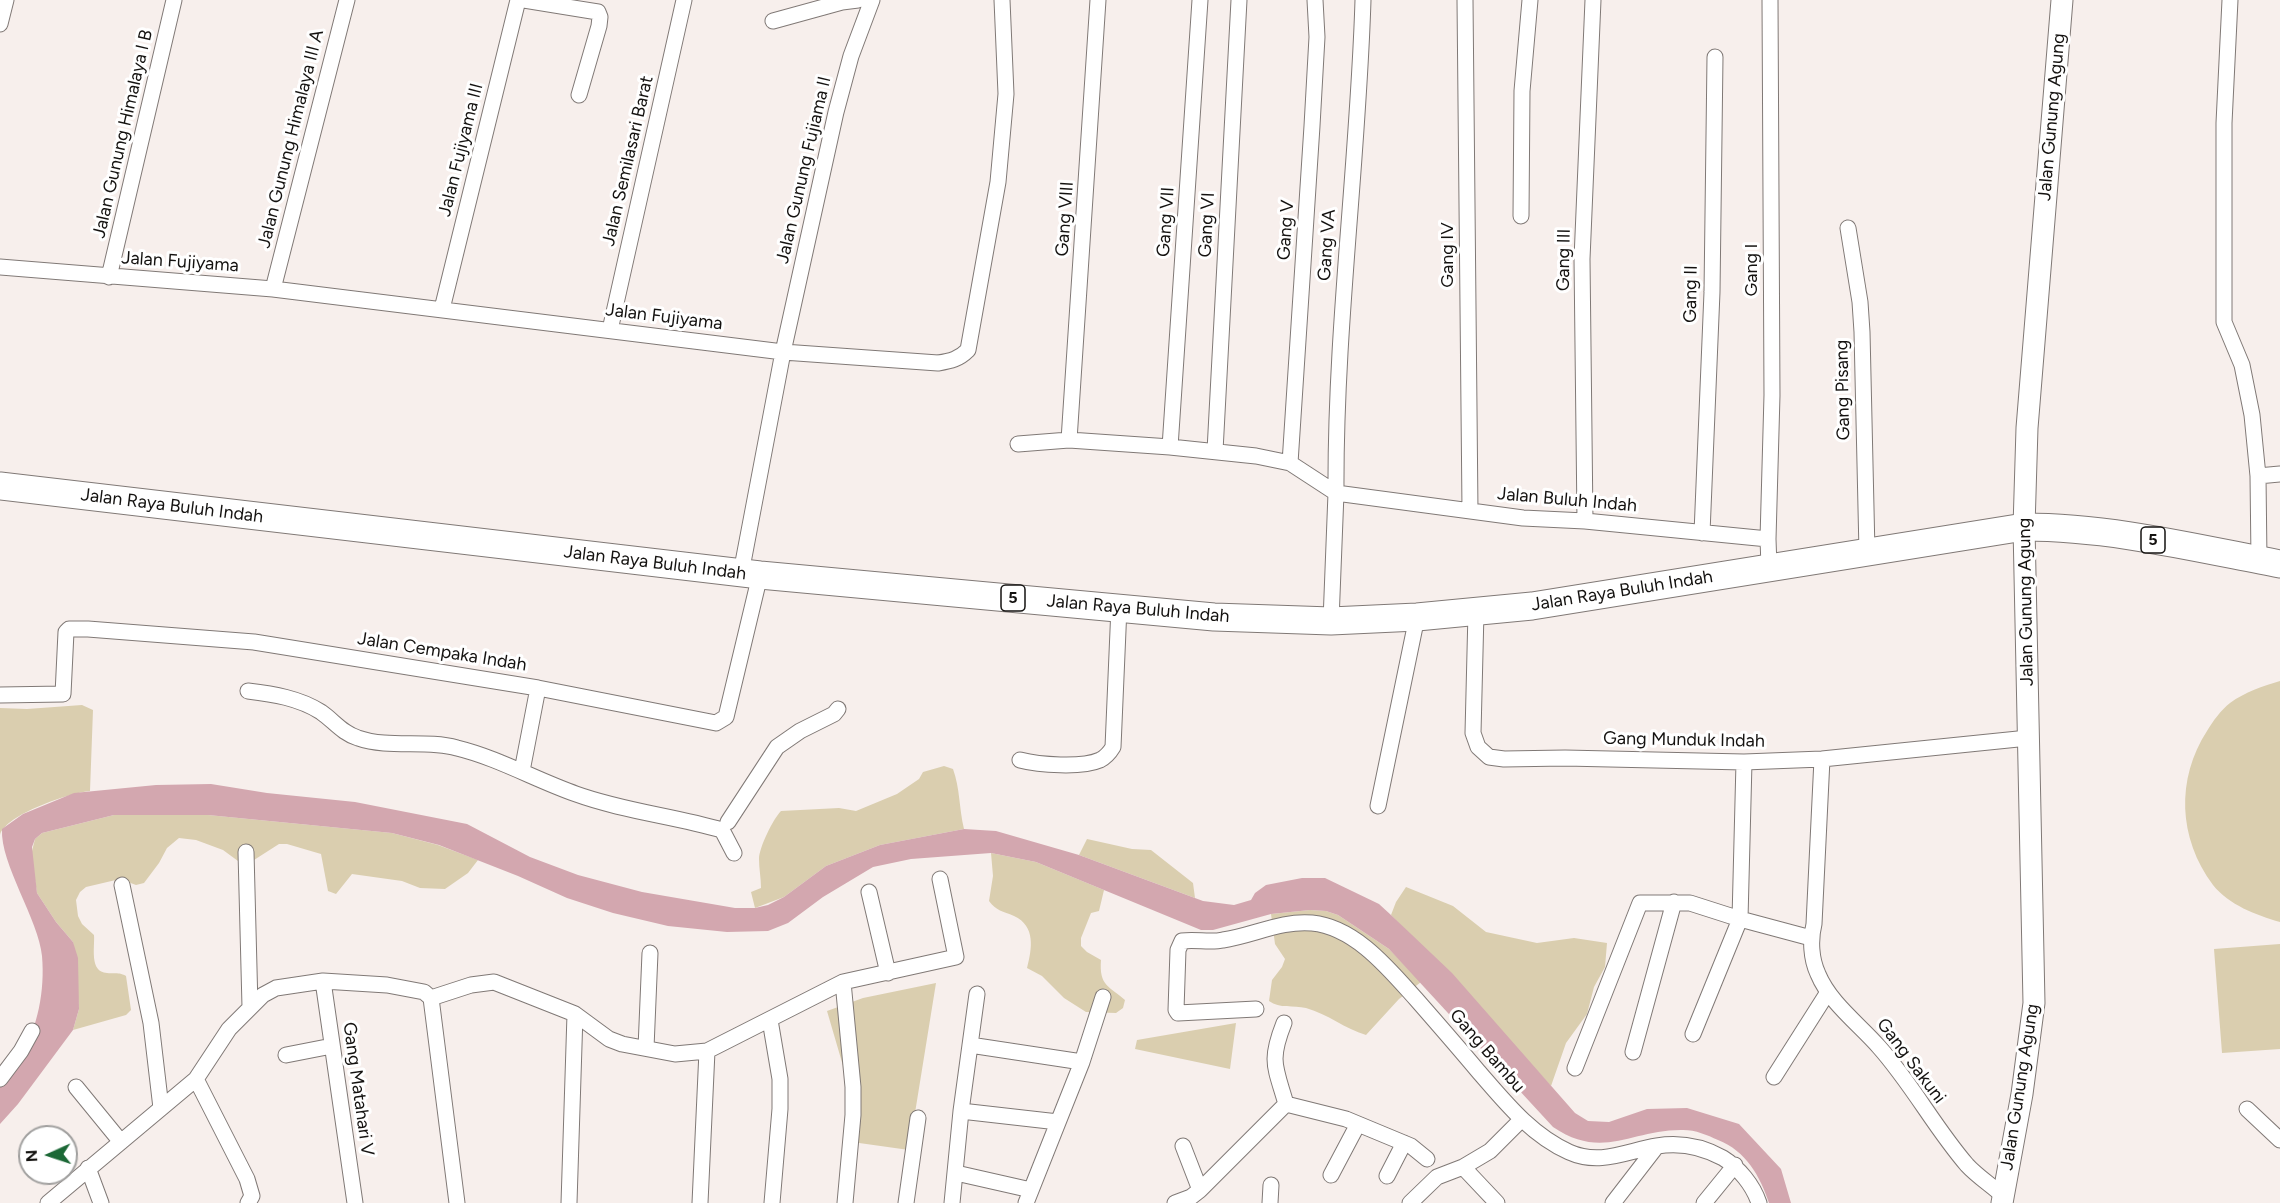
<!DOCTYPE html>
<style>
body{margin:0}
#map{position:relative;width:2280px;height:1203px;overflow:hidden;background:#f7efec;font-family:Figtree,sans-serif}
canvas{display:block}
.north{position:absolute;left:18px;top:1125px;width:60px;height:60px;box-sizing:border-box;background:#fff;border:2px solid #a1a09f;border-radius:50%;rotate:267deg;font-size:16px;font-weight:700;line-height:24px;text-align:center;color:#141210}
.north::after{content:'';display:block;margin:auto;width:21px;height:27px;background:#1c6836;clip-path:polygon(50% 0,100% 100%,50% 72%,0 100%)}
</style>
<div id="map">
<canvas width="2280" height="1203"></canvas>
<div class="north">N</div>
</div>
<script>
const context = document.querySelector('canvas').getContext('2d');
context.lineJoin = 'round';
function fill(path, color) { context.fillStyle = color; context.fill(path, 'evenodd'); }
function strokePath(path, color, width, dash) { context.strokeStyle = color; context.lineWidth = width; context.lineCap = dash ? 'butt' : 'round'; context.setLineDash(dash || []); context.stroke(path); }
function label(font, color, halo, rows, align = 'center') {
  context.font = font + ' Figtree,sans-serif'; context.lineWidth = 6; context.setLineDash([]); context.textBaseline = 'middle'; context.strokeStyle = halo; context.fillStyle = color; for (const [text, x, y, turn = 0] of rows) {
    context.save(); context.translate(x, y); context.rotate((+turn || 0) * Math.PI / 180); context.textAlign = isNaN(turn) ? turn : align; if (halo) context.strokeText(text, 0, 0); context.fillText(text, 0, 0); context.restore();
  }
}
fill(new Path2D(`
 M 2280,681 L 2280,922 C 2256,915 2229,905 2213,885 C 2178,838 2176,779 2207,731 C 2213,721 2221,710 2230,703 C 2245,692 2263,686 2280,681 Z
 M 82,705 L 93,710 L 90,791 C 70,793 6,814 0,835 L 0,708 L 27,709 Z
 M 944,766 L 953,769 C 960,788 959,808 964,829 L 880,845 L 826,866 L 784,897 L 755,908 L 751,892 L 761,888 C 761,878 759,869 759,859 C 759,848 773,819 781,811 L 839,808 L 856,811 L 897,794 L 919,779 L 923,772 Z
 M 114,815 L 208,815 L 392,833 L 438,845 L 478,860 L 468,873 L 445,889 L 420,888 L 402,881 L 352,874 L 336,894 L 328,891 L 321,854 L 287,844 L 279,844 L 254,860 L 238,861 L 223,850 L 196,840 L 179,838 L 167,848 L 159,863 L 144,883 L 136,885 L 120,879 L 86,887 L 80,892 L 76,900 L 78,916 L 82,924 L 94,935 C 95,947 89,972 107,973 C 115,974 119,972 126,976 L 131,1010 L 126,1015 L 73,1030 L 79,1009 L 73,942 L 56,922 L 37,893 L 31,855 L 35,839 L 42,833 Z
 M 1087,839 L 1132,849 L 1151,850 L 1193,883 L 1195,898 L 1079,855 Z
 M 991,853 L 1036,862 L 1104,890 L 1099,911 L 1091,913 L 1081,938 L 1081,946 L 1087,952 L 1101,960 C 1099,986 1109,986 1125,1000 L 1123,1008 L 1116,1013 L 1086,1012 L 1064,998 L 1042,976 L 1027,968 C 1032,949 1036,926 1014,916 C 1003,911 996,911 989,901 L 993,876 Z
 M 1406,887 L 1453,906 L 1486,932 L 1537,943 L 1574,938 L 1607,943 L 1605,967 L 1594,987 L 1587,1014 L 1566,1043 L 1551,1086 L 1391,915 L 1396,902 Z
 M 1310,910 L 1326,911 L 1338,915 L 1389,949 L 1421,982 L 1399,999 L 1366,1035 C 1345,1029 1328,1014 1306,1008 C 1293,1005 1280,1009 1269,1001 L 1272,980 L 1282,967 L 1285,959 L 1275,944 L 1271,914 Z
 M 2280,944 L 2280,1049 L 2222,1053 L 2214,949 Z
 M 936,983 L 909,1150 L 845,1141 L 846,1076 L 827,1011 L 863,998 Z
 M 1236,1023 L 1230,1069 L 1135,1049 L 1137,1040 Z`), '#daceaf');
fill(new Path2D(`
 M 211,784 L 267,793 L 355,802 L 467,824 L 530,857 L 578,875 L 642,892 L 735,908 L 755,908 L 768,905 L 784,897 L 826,866 L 880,845 L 964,829 L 996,831 L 1079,855 L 1203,901 L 1234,905 L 1251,900 L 1255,893 L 1266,885 L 1302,878 L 1325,878 L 1379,904 L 1391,915 L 1452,973 L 1575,1113 L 1588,1121 L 1609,1122 L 1647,1109 L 1687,1108 L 1739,1124 L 1781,1169 L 1791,1203 L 1769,1203 C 1760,1176 1746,1151 1718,1140 C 1707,1135 1696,1130 1683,1130 C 1632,1129 1603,1161 1553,1127 L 1389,949 L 1338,915 L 1326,911 L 1310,910 L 1271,914 L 1213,930 L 1201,930 L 1036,862 L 991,853 L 911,859 L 873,867 L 823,897 L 788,923 L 768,931 L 727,932 L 668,926 L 613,913 L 567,898 L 518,876 L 439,845 L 392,833 L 208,815 L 114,815 L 42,833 L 35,839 L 32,847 L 37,893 L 56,922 L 73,942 L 78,958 L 79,1009 L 73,1030 L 18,1104 L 0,1124 C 0,1113 0,1097 0,1087 C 4,1077 14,1066 20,1057 C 38,1028 45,990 42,956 C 39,920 0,864 2,829 L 23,814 L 74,793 L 156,785 Z`), '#d3a7af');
const street = new Path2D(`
 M 524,0 L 598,12 L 600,17 L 599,26 L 579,95
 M 1363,0 C 1358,165 1335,328 1336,493 L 1523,518 L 1585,521 L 1768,539 L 1769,567
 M 1465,0 L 1470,510
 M 2230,0 L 2224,123 L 2224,322 L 2242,365 L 2252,415 L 2258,476
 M 773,21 L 842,2 L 858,0
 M 0,24 L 6,0
 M 1521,216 L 1522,91 L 1530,0
 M 1848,228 L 1860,302 L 1862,332 L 1867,552
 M 0,267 L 273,289 L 783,352 L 938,363 C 951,361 959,359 968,350 L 998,182 L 1006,94 L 1002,0
 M 109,277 L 174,0
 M 273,289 L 347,0
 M 442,309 L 518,0
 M 610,330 L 684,0
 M 1069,440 L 1098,0
 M 1018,444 L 1069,440 L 1170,447 L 1256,456 L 1290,463 L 1336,493 L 1331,621
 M 1170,447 L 1200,0
 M 1215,451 L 1239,0
 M 1290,463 L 1312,126 L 1317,37 L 1315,0
 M 1585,521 L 1582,259 L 1593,0
 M 1702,533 L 1712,292 L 1715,57
 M 1768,539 L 1772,395 L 1770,0
 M 2259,560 L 2258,476 L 2280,474
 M 741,573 L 783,352 L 836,112 L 851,56 L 872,0
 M 1476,612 L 1473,733 L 1478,747 L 1489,757 L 1504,759 L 1565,758 L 1744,762 L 1822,759 L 2028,738
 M 248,691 C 273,694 299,698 321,712 C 334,721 342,733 358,738 C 390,749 425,739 457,748 C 498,758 536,780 576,794 C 623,811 674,816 722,830 L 734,853
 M 0,695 L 63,694 L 66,632 L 69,629 L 88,629 L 254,642 L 538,688 L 716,723 L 726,717 L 760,575
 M 1822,759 L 1814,924 C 1810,940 1811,959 1818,974 C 1830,1003 1859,1024 1879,1047 C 1912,1084 1935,1128 1967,1165 C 1977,1176 1991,1185 2002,1195
 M 1020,760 C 1039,765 1082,768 1100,760 C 1106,757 1110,752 1113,747 L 1119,607
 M 522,771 L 538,688
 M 1378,806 L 1417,617
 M 728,822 L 777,747 L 800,731 L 834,714 L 838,709
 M 246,852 L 250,1007
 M 122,885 L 151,1023 L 161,1108
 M 869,892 L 888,973
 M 323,981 L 355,1203
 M 843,982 L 853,1087 L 853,1115 L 845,1203
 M 431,998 L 457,1203
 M 1256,1009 L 1178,1013 L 1176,1010 L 1178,950 L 1182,941 C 1196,939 1210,943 1223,940 C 1252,936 1282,920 1312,923 C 1355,927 1389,969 1416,999 C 1437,1023 1458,1047 1478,1071 C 1505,1102 1531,1135 1569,1152 C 1600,1166 1627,1151 1657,1146 C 1681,1142 1703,1147 1723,1158 C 1739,1168 1753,1185 1759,1203
 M 770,1020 L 780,1079 L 780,1109 L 772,1203
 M 1693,1034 L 1740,919 L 1811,938
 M 970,1045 L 1082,1062
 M 646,1048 L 650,953
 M 1633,1052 L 1674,902
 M 286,1055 L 332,1046
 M 1575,1068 L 1640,903 L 1690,903 L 1740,919 L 1744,762
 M 1774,1077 L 1828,992
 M 0,1079 L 21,1051 L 32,1031
 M 196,1079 L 247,1179 L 252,1196 L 248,1203
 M 76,1087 L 121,1142
 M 1286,1104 L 1346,1119 L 1411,1146 L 1427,1159
 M 2247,1109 L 2280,1140
 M 961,1111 L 1058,1122
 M 1183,1146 L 1200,1190
 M 1463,1167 L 1497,1203
 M 88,1168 L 101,1203
 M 956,1173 L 1031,1190
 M 1331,1175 L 1358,1124
 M 1387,1176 L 1404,1143
 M 48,1203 L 196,1079 L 229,1029 L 263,995 L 276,988 L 323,981 L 387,985 L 424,992 L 431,998 L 471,985 L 494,982 L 575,1014 L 609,1039 L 622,1044 L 675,1054 L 707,1051
 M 569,1203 L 575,1014
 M 700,1203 L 707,1051 L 843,982 L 956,957 L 940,879
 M 906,1203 L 918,1118
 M 952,1203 L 961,1111 L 977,994
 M 1026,1203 L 1082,1062 L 1103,997
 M 1175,1203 L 1191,1197 L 1200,1190 L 1286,1104 C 1275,1066 1269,1061 1284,1023
 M 1270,1203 L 1271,1185
 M 1410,1203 L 1437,1177 L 1463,1167 L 1490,1151 L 1521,1120
 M 1613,1203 L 1657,1146
 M 1704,1203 L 1735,1165`);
const secondary = new Path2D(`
 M 2002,1203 L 2022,1094 L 2034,1003 L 2024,527 L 2027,428 L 2062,0`);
const highway = new Path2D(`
 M 0,486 L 760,575 L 1214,617 L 1331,621 L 1417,617 L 1532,606 L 2024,527 C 2110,527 2196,548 2280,564`);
strokePath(street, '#807976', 17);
strokePath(secondary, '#807976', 23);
strokePath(highway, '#807976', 29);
strokePath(street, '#fff', 15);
strokePath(secondary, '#fff', 21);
strokePath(highway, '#fff', 27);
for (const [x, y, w] of [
 [2153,540,24],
 [1013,598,24]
]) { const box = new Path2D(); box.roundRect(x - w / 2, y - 13, w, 26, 4.5); context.fillStyle = '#fff'; context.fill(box); strokePath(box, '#141210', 1.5); }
label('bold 16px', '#141210', null, [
 ["5",2153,540],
 ["5",1013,598]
]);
label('18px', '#141210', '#fff', [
 ["Jalan Gunung Agung",2052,117,-85],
 ["Jalan Gunung Himalaya I B",123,134,-77],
 ["Jalan Gunung Himalaya III A",291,139,-76],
 ["Jalan Fujiyama III",461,150,-76],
 ["Jalan Semilasari Barat",628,161,-77],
 ["Jalan Gunung Fujiama II",804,170,-77],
 ["Gang VIII",1065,219,-86],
 ["Gang VII",1166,222,-86],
 ["Gang VI",1207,225,-87],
 ["Gang V",1286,230,-86],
 ["Gang VA",1327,245,-86],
 ["Gang IV",1448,255,-90],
 ["Gang III",1564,260,-89],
 ["Jalan Fujiyama",180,262,4],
 ["Gang I",1752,270,-90],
 ["Gang II",1691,294,-89],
 ["Jalan Fujiyama",664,317,7],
 ["Gang Pisang",1843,390,-91],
 ["Jalan Buluh Indah",1567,500,5],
 ["Jalan Raya Buluh Indah",172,506,7],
 ["Jalan Raya Buluh Indah",655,563,7],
 ["Jalan Raya Buluh Indah",1622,591,-9],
 ["Jalan Gunung Agung",2026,602,-91],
 ["Jalan Raya Buluh Indah",1138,609,5],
 ["Jalan Cempaka Indah",442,652,9],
 ["Gang Munduk Indah",1684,740,1],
 ["Gang Bambu",1487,1051,49],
 ["Gang Sakuni",1911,1061,53],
 ["Jalan Gunung Agung",2020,1087,-81],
 ["Gang Matahari V",358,1089,82]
]);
</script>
